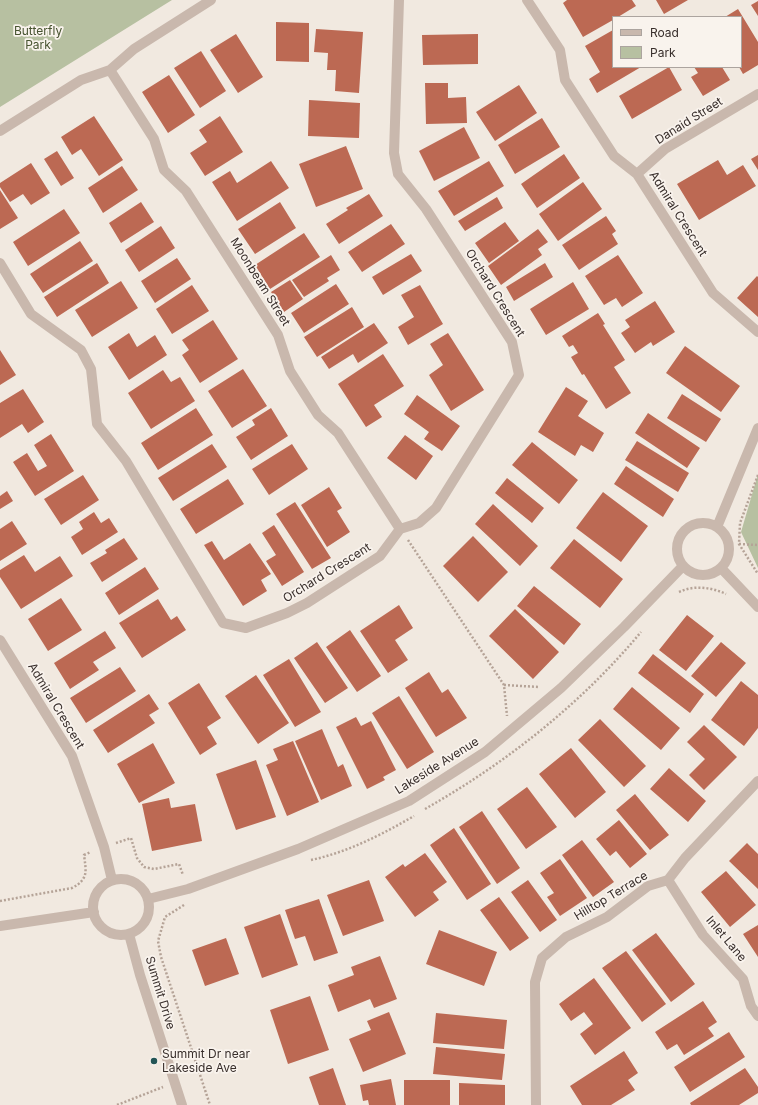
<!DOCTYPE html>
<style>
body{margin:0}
#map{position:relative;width:758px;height:1105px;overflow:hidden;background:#f1e9e0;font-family:Inter,sans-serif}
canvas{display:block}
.legend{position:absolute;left:612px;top:16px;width:130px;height:52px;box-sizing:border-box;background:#f9f3ed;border:1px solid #aca49f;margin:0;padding:5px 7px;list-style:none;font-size:12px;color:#382e2b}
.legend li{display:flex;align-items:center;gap:8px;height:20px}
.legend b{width:20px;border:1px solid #aca49f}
</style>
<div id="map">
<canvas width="758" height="1105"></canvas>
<ul class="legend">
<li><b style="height:5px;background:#c9b8ad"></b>Road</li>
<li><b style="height:11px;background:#b7c0a1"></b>Park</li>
</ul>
</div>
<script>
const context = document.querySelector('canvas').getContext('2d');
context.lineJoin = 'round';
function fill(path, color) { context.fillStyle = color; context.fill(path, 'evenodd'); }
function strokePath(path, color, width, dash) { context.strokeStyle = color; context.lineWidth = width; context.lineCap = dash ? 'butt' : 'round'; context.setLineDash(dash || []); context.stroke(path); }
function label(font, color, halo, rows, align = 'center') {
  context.font = font + ' Inter,sans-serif'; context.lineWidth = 3.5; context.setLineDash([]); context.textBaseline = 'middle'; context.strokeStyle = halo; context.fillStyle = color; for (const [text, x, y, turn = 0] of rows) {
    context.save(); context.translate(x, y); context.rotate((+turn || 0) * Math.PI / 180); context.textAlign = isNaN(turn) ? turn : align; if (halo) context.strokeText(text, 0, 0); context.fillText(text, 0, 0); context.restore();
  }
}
fill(new Path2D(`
 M 0,0 L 172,0 L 0,107 Z
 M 758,474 L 758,568 L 741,532 Z`), '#b7c0a1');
fill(new Path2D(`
 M 567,0 L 632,0 L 636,6 L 618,17 L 613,17 L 613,20 L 583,37 L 563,3 Z
 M 656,0 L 688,0 L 664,14 Z
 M 758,1 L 758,16 L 751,5 Z
 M 738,9 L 758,42 L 758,65 L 743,74 L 739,67 L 741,67 L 741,17 L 725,17 Z
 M 276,22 L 309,23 L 309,62 L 276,61 Z
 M 316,29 L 363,32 L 359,93 L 335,91 L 336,70 L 327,70 L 328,53 L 314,52 Z
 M 613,30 L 613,67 L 641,67 L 597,93 L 589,79 L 600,72 L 585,46 Z
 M 236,34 L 263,77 L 238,93 L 210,50 Z
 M 478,34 L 478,64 L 423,65 L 422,35 Z
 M 201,51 L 226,91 L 200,108 L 174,68 Z
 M 669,67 L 682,90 L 632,119 L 619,96 Z
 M 694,67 L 722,67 L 730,80 L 703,96 L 691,77 L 698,73 Z
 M 169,75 L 195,115 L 168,133 L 142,92 Z
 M 425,83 L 448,83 L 448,98 L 466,97 L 467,123 L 426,124 Z
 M 519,85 L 537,113 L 495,141 L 476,112 Z
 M 309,100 L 360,103 L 359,138 L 308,136 Z
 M 94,116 L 123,160 L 99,176 L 81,149 L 72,155 L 61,137 Z
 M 220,116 L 243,152 L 205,176 L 190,153 L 207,142 L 199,130 Z
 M 542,118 L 560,147 L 515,174 L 498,145 Z
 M 464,127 L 480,158 L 434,181 L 419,151 Z
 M 346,146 L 363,189 L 316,207 L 299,164 Z
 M 57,151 L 74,178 L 61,186 L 44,159 Z
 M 564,154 L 580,178 L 537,208 L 521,184 Z
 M 758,155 L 758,170 L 751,159 Z
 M 718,160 L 727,175 L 743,165 L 756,186 L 699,220 L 677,184 Z
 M 271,161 L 289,188 L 237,221 L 212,182 L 230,171 L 237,183 Z
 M 489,161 L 504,186 L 454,216 L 438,191 Z
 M 31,163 L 50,193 L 31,205 L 23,194 L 10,202 L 0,187 L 0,183 Z
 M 122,166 L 138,190 L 103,213 L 88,188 Z
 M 583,182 L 602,209 L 558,241 L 539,214 Z
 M 0,190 L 18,218 L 0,229 Z
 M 369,194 L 383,216 L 339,244 L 326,224 L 348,210 L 346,208 Z
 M 497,197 L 503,208 L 465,231 L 458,221 Z
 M 141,202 L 154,222 L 121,243 L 109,223 Z
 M 280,202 L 296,228 L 255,254 L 238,229 Z
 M 64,209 L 80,233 L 28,266 L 13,242 Z
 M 606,216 L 616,231 L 612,234 L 618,244 L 579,270 L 562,245 Z
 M 505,222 L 519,241 L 489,263 L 475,243 Z
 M 391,224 L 405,244 L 362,272 L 348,252 Z
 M 161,226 L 175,248 L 139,272 L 125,250 Z
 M 538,229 L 548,242 L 538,249 L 542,255 L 501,285 L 488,266 Z
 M 304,233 L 320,257 L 270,289 L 255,265 Z
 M 80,241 L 93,261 L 43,293 L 30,274 Z
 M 411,254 L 422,271 L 383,295 L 372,277 Z
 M 331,255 L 340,270 L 327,278 L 329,281 L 304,297 L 292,280 Z
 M 618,255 L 643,293 L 622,307 L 616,298 L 604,305 L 585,276 Z
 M 177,258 L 191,279 L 155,303 L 141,281 Z
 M 97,263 L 109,283 L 57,317 L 44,297 Z
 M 545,263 L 553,277 L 514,301 L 506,287 Z
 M 757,276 L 758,277 L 758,317 L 737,298 Z
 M 290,280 L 303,299 L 284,312 L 271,292 Z
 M 121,281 L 138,308 L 92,337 L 75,310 Z
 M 573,282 L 589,309 L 546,335 L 530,309 Z
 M 336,284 L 349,304 L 304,333 L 291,313 Z
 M 192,285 L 209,311 L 172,334 L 156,309 Z
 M 420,285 L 443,324 L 408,345 L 398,327 L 414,317 L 401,295 Z
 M 655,301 L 675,332 L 653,346 L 651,342 L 635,353 L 621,333 L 630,327 L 625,320 Z
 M 352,307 L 364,327 L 317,357 L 304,337 Z
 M 598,313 L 605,324 L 603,325 L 625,360 L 614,367 L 631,393 L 606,409 L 584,374 L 582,375 L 571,357 L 578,353 L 573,345 L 569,347 L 562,336 Z
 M 213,320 L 238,359 L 200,383 L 182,355 L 189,350 L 182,340 Z
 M 374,323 L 388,343 L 358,363 L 353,354 L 329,369 L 321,357 Z
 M 129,333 L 137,347 L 155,335 L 167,355 L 129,380 L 108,347 Z
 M 448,333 L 484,390 L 451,411 L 429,375 L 443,365 L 430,344 Z
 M 685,346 L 740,386 L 721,412 L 666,373 Z
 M 0,350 L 16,375 L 0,385 Z
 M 383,354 L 404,386 L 374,405 L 382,417 L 366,427 L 338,384 Z
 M 243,369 L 267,406 L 232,428 L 208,391 Z
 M 163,370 L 171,382 L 180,377 L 195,401 L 151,429 L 128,393 Z
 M 566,387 L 588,401 L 578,416 L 604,433 L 593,452 L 581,445 L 575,456 L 538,432 Z
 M 23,389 L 44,422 L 28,433 L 22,424 L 0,438 L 0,403 Z
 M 682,394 L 721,419 L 706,442 L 667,418 Z
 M 417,395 L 460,426 L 442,451 L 424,439 L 429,432 L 404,414 Z
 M 196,408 L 213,435 L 158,470 L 141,443 Z
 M 271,408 L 288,436 L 251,460 L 236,437 L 255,425 L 252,420 Z
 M 648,413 L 700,448 L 687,468 L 635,433 Z
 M 51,434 L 74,471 L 35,496 L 13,462 L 27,453 L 38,471 L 47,466 L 34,445 Z
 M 405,435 L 433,456 L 416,480 L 387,458 Z
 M 637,441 L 689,473 L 678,492 L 625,460 Z
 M 532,442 L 578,480 L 559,504 L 512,465 Z
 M 212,444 L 227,467 L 173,501 L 158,478 Z
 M 292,444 L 308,469 L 269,495 L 252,469 Z
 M 626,466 L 674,499 L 663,517 L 614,484 Z
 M 83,475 L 99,500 L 61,525 L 44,499 Z
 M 507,478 L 544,508 L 532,523 L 495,493 Z
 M 228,479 L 244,504 L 196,534 L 180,509 Z
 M 329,487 L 342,508 L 337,511 L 350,532 L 327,547 L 301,505 Z
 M 7,491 L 13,501 L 0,509 L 0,496 Z
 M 603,492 L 648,526 L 621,562 L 576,528 Z
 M 295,502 L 331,558 L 312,569 L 276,514 Z
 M 493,504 L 538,546 L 520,566 L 475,524 Z
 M 94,512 L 101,523 L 109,518 L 118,532 L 82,555 L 71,537 L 83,529 L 79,522 Z
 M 12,521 L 27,544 L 0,561 L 0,529 Z
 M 274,525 L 304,572 L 282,586 L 266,561 L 276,555 L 262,533 Z
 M 473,536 L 508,572 L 478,602 L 443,566 Z
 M 124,538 L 138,559 L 102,582 L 90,563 L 107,553 L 105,550 Z
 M 574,539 L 623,579 L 600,608 L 550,568 Z
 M 212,541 L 224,560 L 250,543 L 271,574 L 261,580 L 267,591 L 243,606 L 204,545 Z
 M 24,555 L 35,572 L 60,556 L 73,576 L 21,609 L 0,577 L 0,570 Z
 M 145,567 L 159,589 L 119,615 L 105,593 Z
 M 534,586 L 581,624 L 564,645 L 517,606 Z
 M 61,598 L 82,630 L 48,651 L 28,619 Z
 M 158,599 L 171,620 L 177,616 L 186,630 L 142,658 L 119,623 Z
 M 399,605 L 413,628 L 395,640 L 408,660 L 388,673 L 360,631 Z
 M 515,609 L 559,652 L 533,679 L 489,636 Z
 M 687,615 L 714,636 L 686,671 L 659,650 Z
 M 350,630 L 381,676 L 357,692 L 326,647 Z
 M 105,631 L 116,648 L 93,662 L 99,670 L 70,689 L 54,663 Z
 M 317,642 L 348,688 L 325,703 L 294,658 Z
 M 721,642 L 746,663 L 716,697 L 691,676 Z
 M 653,654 L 704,694 L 690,713 L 638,673 Z
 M 289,659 L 321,712 L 295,727 L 263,675 Z
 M 120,667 L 136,691 L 86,723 L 70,698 Z
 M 429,672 L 442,693 L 448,689 L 467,718 L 436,737 L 405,688 Z
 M 256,675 L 289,723 L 258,744 L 225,696 Z
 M 741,681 L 758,695 L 758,728 L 744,746 L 711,720 Z
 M 199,683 L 221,718 L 207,727 L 217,744 L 200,755 L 168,703 Z
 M 632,687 L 680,728 L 661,750 L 613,709 Z
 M 149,694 L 159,709 L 149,715 L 155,723 L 108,753 L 93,730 Z
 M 399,696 L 434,752 L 407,769 L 372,713 Z
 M 356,717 L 361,726 L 371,721 L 396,770 L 383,777 L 385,780 L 367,789 L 336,727 Z
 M 600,719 L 646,766 L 624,787 L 578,740 Z
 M 704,725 L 737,757 L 704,790 L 689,775 L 705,759 L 687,742 Z
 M 322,729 L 338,767 L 343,764 L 352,786 L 321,800 L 295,741 Z
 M 293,741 L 319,802 L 287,816 L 266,765 L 278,760 L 273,749 Z
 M 153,743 L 175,783 L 139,803 L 117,764 Z
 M 571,748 L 606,792 L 575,818 L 539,774 Z
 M 256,760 L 276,817 L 236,830 L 216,774 Z
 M 669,768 L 706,801 L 688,822 L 650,789 Z
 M 527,787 L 557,827 L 526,849 L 497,809 Z
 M 635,794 L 669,835 L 650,850 L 616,810 Z
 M 169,798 L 171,808 L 195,804 L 202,841 L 152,851 L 142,804 Z
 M 482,811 L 520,868 L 497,884 L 459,827 Z
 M 619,820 L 647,854 L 630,868 L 616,851 L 610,856 L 596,839 Z
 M 454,828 L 491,884 L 467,900 L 430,845 Z
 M 582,840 L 614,882 L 593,897 L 562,855 Z
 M 747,843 L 758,854 L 758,889 L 729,861 Z
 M 425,853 L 447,882 L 433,892 L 439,900 L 415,917 L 385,877 L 403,864 L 405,867 Z
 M 560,859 L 587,898 L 560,916 L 547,897 L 554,893 L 540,873 Z
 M 726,871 L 756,905 L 730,927 L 701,892 Z
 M 369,880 L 384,921 L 343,936 L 327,895 Z
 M 528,880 L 557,920 L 540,932 L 511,892 Z
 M 499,897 L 529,938 L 510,951 L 480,910 Z
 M 319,899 L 338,953 L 314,961 L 305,936 L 295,939 L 285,910 Z
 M 280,914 L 298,965 L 262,978 L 244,927 Z
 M 758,925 L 758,957 L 743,934 Z
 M 439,930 L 497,952 L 484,986 L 426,964 Z
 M 656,933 L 695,984 L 671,1002 L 632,950 Z
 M 226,938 L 239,974 L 205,986 L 192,950 Z
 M 626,951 L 666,1004 L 642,1022 L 602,968 Z
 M 380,956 L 397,999 L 374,1008 L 370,999 L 338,1012 L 328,985 L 354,975 L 351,967 Z
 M 594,978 L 631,1028 L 595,1055 L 580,1034 L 593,1024 L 584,1012 L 571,1021 L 559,1004 Z
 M 310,996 L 329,1050 L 288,1064 L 270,1010 Z
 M 703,1001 L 717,1022 L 708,1028 L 714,1036 L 684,1055 L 677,1044 L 667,1050 L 655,1032 Z
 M 389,1012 L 406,1054 L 363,1072 L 349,1039 L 371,1030 L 367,1021 Z
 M 436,1013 L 507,1020 L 504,1049 L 433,1043 Z
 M 729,1032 L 745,1057 L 690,1092 L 674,1067 Z
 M 436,1047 L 505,1054 L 502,1080 L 433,1074 Z
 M 624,1051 L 638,1073 L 628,1080 L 635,1090 L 611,1105 L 582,1105 L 570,1086 Z
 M 333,1068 L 346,1105 L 319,1105 L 309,1077 Z
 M 745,1068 L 758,1087 L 758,1093 L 739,1105 L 691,1105 L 690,1103 Z
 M 391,1079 L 396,1105 L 369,1105 L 368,1100 L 363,1101 L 360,1085 Z
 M 404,1080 L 450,1080 L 450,1105 L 404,1105 Z
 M 459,1083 L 505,1085 L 505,1105 L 459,1105 Z`), '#bc6953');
strokePath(new Path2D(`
 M 758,475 L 740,523 L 739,544 L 758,574
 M 408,540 L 504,685 L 507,716
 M 739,544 L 758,545
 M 679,592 C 694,585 711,587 726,594
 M 504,685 L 539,687
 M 425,809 C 506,763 581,704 641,632
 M 116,843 L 131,838 L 137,858 L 144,867 L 154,869 L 179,864 L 183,875
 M 311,860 C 348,852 381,835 414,816
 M 0,901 L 72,888 C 89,879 86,871 84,855 L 91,852
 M 184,905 L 165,917 L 158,941 L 161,957 L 210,1105
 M 117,1105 L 163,1087`), '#b5a397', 2.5, [2, 2]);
strokePath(new Path2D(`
 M 527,0 L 560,50 L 565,80 L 614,156 L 637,174 L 713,293 L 758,332
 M 110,70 L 154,139 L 164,170 L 186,191 L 278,335 L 290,371 L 318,415 L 338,433 L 400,529
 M 0,131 L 81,80 L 110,70 L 134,49 L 211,0
 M 637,174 L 665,149 L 758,94
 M 0,263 L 31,314 L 81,350 L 91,369 L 97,424 L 126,461 L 223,623 L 246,628 L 287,613 L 307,603 L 380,556 L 400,529 L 419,523 L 436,508 L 519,375 L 512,342 L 426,209 L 398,174 L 394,153 L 399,0
 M677 549a26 26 0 1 1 52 0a26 26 0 1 1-52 0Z
 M 717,527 L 758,428
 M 721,568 L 758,607
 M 0,640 L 72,756 L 104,847 L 112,880
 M93 907a28 28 0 1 1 56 0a28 28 0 1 1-56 0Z
 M 668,880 L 703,935 L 743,979 L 751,1006 L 758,1016
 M 148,899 L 188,889 L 298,849 L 409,801 L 485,752 L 561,688 L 624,627 L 683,566
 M 0,926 L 94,912
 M 129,934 L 140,975 L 182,1105
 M 536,1105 L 535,982 L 542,958 L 566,937 L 607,917 L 648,886 L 668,880 L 685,858 L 758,781`), '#c9b8ad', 10);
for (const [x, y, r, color] of [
 [154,1061,4,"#235556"]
]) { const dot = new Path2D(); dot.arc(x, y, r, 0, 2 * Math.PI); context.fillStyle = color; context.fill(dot); strokePath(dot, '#f9f3ed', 1.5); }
label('12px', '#485431', '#f9f3ed', [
 ["Butterfly",38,31],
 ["Park",38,45]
]);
label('12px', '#382e2b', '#f9f3ed', [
 ["Danaid Street",689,121,-32],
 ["Admiral Crescent",678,214,58],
 ["Moonbeam Street",260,282,58],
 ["Orchard Crescent",495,293,58],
 ["Orchard Crescent",327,573,-32],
 ["Admiral Crescent",56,706,59],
 ["Lakeside Avenue",437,766,-32],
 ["Hilltop Terrace",611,896,-31],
 ["Inlet Lane",726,939,50],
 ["Summit Drive",160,993,73]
]);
label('12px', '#382e2b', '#f9f3ed', [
 ["Summit Dr near",162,1054],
 ["Lakeside Ave",162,1068]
], 'left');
</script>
